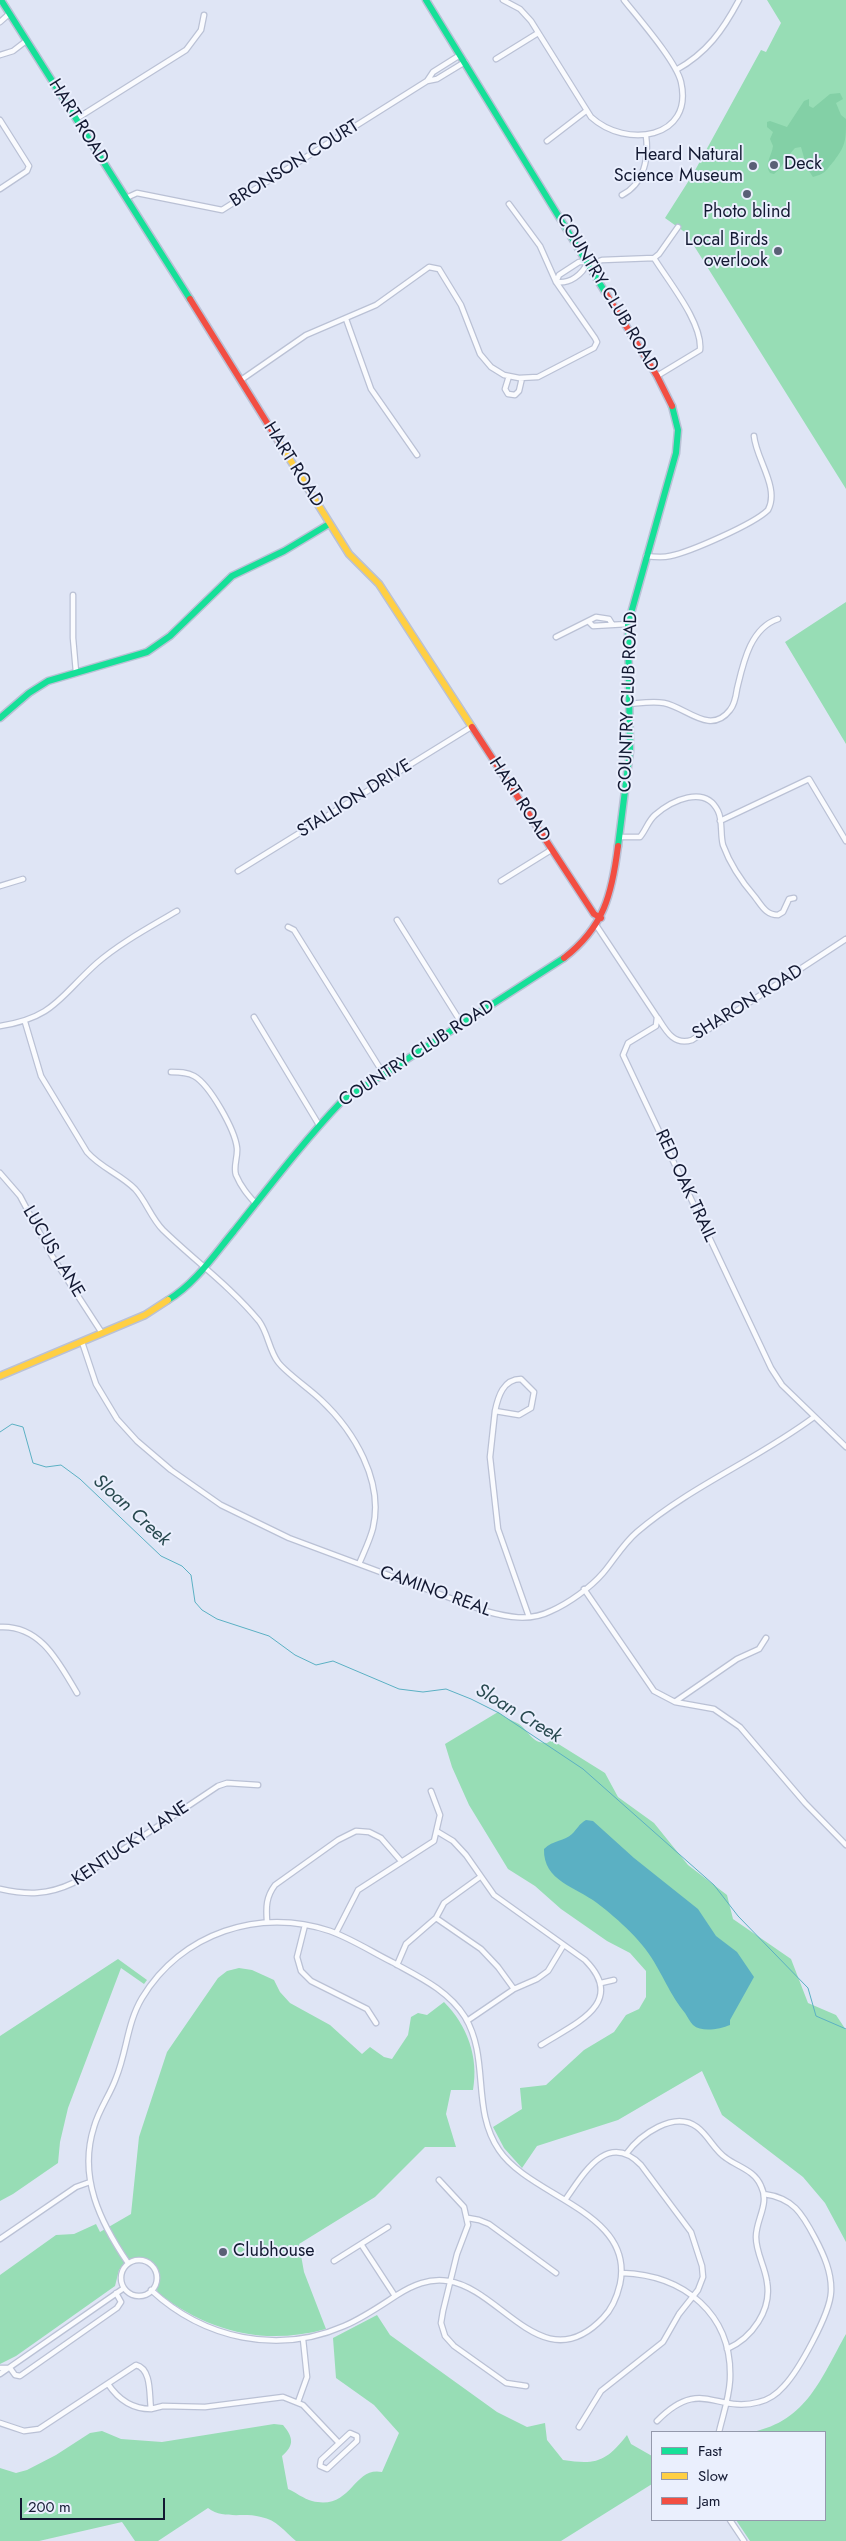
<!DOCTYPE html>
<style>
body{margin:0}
#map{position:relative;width:846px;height:2541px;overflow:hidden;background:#dfe5f5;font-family:Jost,sans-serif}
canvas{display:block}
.legend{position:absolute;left:651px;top:2431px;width:175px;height:90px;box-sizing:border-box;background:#eaeffd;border:1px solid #9499ac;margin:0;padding:6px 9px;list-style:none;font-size:15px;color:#131932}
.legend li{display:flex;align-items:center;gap:10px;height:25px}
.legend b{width:25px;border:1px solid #9499ac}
.scale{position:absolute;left:20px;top:2498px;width:145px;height:22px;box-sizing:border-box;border:2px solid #131932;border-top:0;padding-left:6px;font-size:15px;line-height:18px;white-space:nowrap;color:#131932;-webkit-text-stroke:4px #eaeffd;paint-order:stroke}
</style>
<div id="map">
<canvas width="846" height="2541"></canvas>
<ul class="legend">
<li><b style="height:6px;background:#16e098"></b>Fast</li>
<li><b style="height:6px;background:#ffcf43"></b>Slow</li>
<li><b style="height:6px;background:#f24e42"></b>Jam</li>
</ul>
<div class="scale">200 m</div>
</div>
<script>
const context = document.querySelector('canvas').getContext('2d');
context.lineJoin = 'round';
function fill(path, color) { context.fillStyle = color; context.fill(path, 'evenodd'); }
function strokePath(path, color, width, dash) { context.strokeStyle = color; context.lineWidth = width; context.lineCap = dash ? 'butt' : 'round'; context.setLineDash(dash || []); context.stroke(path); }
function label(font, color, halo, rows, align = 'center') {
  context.font = font + ' Jost,sans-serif'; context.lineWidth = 4; context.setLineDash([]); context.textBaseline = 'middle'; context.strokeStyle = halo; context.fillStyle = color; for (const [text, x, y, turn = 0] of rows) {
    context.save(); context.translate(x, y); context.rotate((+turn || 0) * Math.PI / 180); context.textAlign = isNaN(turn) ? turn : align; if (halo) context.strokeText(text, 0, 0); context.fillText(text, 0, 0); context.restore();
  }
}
fill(new Path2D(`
 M 767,0 L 846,0 L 846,489 L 686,233 L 665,218 L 693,174 L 761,50 L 766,52 L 781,23 Z
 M 846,602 L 846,744 L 785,642 Z
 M 498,1712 C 505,1718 511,1720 519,1724 C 530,1732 531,1743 547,1743 L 552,1740 L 605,1773 L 618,1797 L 654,1823 L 688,1865 L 727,1895 L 733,1919 L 791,1959 L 808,2003 L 836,2015 L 846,2030 L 846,2242 L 825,2203 L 803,2177 L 722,2115 L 702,2071 L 618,2120 L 537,2146 L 522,2168 L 504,2148 L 493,2127 L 522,2109 L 520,2088 L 546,2085 L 584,2050 L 614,2032 L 626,2015 L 639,2009 L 646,1997 L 646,1971 L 630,1953 L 607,1941 L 561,1909 L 535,1886 L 508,1869 L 469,1805 L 452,1767 L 445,1744 Z
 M 118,1959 L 147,1980 L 144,1984 L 121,1968 L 68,2108 L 60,2142 L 58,2163 L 13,2194 L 0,2201 L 0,2036 Z
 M 239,1968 L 252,1970 L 274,1980 L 280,1992 L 290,2003 L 330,2025 L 362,2054 L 370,2047 L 384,2057 L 392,2059 L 408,2035 L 411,2017 L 418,2013 L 427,2015 L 444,2002 C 467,2025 479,2057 473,2090 L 451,2090 L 446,2114 L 456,2147 L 425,2147 L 375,2197 L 299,2244 L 304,2272 L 326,2329 C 264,2346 209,2332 158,2293 C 155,2287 160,2281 159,2274 C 154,2252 130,2257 119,2270 L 115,2286 L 16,2356 L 0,2364 L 0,2275 L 56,2235 L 74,2234 L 96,2224 L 100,2232 L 131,2214 L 139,2137 L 167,2052 L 218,1978 L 227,1971 Z
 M 377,2315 L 390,2335 L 497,2412 L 527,2427 L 545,2423 L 547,2440 L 563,2460 C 596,2465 606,2462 627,2435 L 631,2444 L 652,2456 L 652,2484 L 561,2541 L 296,2541 C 284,2531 277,2520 261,2517 C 243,2512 224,2520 208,2508 L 158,2541 L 135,2541 L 122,2522 L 39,2541 L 0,2541 L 0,2468 L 16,2473 L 27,2470 L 56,2455 L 90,2433 L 102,2431 L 121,2439 L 162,2442 L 274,2424 L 283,2425 C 293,2437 295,2445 282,2456 L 288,2489 C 295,2492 304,2499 312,2501 C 352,2511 353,2466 382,2472 L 399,2433 L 374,2405 L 336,2378 L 333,2338 Z
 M 846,2334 L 846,2541 L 750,2541 L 736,2520 L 825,2520 L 825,2432 L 752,2432 C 807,2421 821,2378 846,2334 Z`), '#97ddb5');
fill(new Path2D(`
 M 840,93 L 843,99 L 836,103 L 841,115 L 846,119 C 846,140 846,145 834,161 C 825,171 827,173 813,177 L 807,168 L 801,147 L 795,148 C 787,156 782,168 774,174 L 770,173 C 764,164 772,155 773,146 L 770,139 L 773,132 L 767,127 L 767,122 L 770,121 L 787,127 L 804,101 L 809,99 L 809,106 L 813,108 L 830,94 Z`), '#83d0a6');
fill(new Path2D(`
 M 586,1820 L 593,1821 L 634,1858 L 698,1909 L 716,1936 L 737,1952 L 754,1977 L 730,2020 L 730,2025 C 720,2029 702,2033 693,2025 C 690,2022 687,2016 685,2013 C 671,1995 668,1986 657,1967 C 644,1942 619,1920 597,1903 C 576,1887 543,1881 544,1849 C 553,1840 565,1841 572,1834 C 577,1829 579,1824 586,1820 Z`), '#5bb0c3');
strokePath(new Path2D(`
 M 0,1432 L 12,1424 L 23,1427 L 33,1463 L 46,1467 L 61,1465 L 80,1479 L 161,1556 L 182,1566 L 191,1575 L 195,1602 L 202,1610 L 217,1619 L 269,1636 L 295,1655 L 316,1665 L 333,1661 L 399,1689 L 423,1692 L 446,1689 L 471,1699 L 499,1713 L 583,1769 L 714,1885 L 738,1916 L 808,1988 L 816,2016 L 846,2029`), '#5bb0c3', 1);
const street = new Path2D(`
 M 503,0 L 520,9 L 531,21 L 591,117 C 626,149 694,139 681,82 C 676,61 639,19 624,0
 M 0,22 L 9,14
 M 0,55 L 13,51 L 26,41
 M 496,59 L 538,33
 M 676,70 C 707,53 723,30 739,0
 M 427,81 L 433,72 L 460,55
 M 76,119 L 186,50 L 201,30 L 204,15
 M 0,120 L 29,166 L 27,171 L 0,189
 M 547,141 L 586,111
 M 622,195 C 644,184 649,158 646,136
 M 126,198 L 137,193 L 222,210 L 427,81 L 437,79 L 465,62
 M 654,258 C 668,281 703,323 700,350 L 657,376
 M 579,262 L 588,262 C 582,275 570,284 556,282 L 559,275 Z
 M 589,265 L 602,260 L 654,258 L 659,254 L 678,227
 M 346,319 L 371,389 L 417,455
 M 509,376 L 505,389 L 508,394 L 515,395 L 519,391 L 522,378
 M 241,380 L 306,335 L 376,305 L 429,267 L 439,269 L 461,305 L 480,354 L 491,367 L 504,375 L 519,378 L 538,377 L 594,348 L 597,342 L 595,338 L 556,282 L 540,246 L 509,204
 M 646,556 C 654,557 662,558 670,556 C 690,552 754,524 768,510 C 780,488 756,459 754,436
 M 73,595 L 73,638 L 76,672
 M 589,622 L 593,626 L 628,624
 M 556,637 L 596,617 L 609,619 L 612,624
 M 629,704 C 641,703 653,701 664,703 C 686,707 710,736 730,710 C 735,704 736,696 737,689 C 743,664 750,628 778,619
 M 720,821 L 809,779 L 846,841
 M 621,837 L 640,837 C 646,830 648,821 655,815 C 671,801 705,784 718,811 C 723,821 720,834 723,845 C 730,864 742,882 755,897 C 762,906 766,915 778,915 L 783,912 L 789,899 L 794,898
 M 238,871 L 471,727
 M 501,881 L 551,850
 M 0,886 L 23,879
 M 397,920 L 462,1024
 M 596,925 L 657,1017 L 656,1026 L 628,1043 L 623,1055 L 771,1368 L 782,1385 L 846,1447
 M 288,927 L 294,930 L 383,1073
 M 254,1017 L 319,1125
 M 658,1018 C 666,1031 674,1046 692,1040 L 846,939
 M 25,1022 L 41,1076 L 87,1152 C 101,1168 120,1174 135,1189 C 146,1201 151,1218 163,1230 C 194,1260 231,1287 259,1321 C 268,1333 269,1350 278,1362 C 286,1373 310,1389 321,1400 C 354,1431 384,1481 373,1528 C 370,1540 364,1552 359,1564
 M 0,1026 C 54,1018 60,996 97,963 C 120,943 150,927 177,911
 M 171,1072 C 179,1072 187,1072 194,1076 C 210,1085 235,1130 237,1148 C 238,1157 233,1167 236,1175 C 241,1187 248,1195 256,1204
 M 0,1173 L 20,1196 L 52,1256 L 102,1333
 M 82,1342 L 96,1384 L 117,1419 L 137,1441 L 171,1470 L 221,1505 L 289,1538 L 485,1611 C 507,1617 529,1622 551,1611 C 569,1603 590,1588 603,1573 C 614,1560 623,1544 637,1532 C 691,1486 758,1459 814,1417
 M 521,1379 L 534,1392 L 531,1408 L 519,1415 L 495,1411 C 498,1397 503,1379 521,1379 Z
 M 495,1411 L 490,1457 L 498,1529 L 529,1617
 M 584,1589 L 654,1691 L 675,1702 L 714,1709 L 740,1727 L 805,1803 L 846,1845
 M 0,1627 C 41,1625 59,1663 77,1693
 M 676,1701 L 737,1659 L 759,1649 L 766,1638
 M 438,1832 L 453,1841 L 466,1855 L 494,1895 L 585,1960 C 628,2003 574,2024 541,2045
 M 0,1889 C 27,1895 48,1895 73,1883 L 218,1786 L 227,1783 L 258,1785
 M 436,1918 L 481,1949 L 498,1967 L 514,1989
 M 267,1921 C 266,1907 266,1897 275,1885 L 338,1840 L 356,1831 L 369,1832 L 381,1838 L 401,1861
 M 305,1925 L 297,1957 L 301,1971 L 311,1981 L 367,2009 L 376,2023
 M 336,1933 L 358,1890 L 434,1841 L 440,1815 L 431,1791
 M 397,1965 L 406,1944 L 436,1918 L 444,1903 L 480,1877
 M 601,1983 L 614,1980
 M 467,2021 L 514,1989 L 537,1979 L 548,1971 L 563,1946
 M 626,2154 C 640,2135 674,2110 697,2127 C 709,2136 714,2150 726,2158 C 738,2167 754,2170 761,2186 C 770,2204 756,2219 756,2237 C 756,2253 765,2266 767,2282 C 772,2310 752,2338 727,2349
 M 439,2180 L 464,2207 L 468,2225 L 457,2254 L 443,2311 L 441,2323 L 445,2336 L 454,2346 L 506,2383 L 526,2386
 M 565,2200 C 583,2175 607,2130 641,2165 L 691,2232 L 702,2266 L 703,2277 L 698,2290 L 679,2314 L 663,2342 L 601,2391 L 579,2427
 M 468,2218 L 479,2220 L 489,2224 L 556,2273
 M 0,2239 L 76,2187 L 90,2182
 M 361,2244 L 395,2296
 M121 2278a18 18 0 1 1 36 0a18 18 0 1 1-36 0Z
 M 334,2261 L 388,2227
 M 128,2263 C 100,2222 78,2177 94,2127 C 99,2109 110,2095 116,2078 C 127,2051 127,2023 142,1998 C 181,1933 260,1907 330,1931 C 352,1939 372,1952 392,1962 C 419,1977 448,1990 465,2017 C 490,2059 471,2109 499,2150 C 530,2197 635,2212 620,2284 C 617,2297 612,2309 603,2318 C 543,2381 502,2289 448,2281 C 429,2278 413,2285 397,2295 C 380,2306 363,2318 344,2326 C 278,2355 204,2339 151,2290
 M 622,2273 C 684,2275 733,2314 730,2380 C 729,2398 723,2415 719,2432
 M 0,2368 L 10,2368
 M 10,2368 L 15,2375 L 20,2376 L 117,2308 L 121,2302 L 116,2293
 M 0,2374 L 124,2288
 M 108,2384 C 118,2399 131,2409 151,2409
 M 298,2402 L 307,2377 L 303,2339
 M 657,2421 C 701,2376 716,2414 759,2402 C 768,2400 777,2394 784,2386 C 799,2370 830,2314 831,2292 C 832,2273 824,2255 815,2238 C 802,2213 793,2198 764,2194
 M 0,2423 L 24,2431 L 39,2429 L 136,2365 C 152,2369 149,2395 151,2409 L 163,2406 L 205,2407 L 283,2397 L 303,2405 L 338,2442
 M 350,2433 L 357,2436 L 357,2441 L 327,2469 L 320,2466 L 321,2460 Z
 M 730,2520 L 744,2541`);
const fast = new Path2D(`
 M 1,0 L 190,299
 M 426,0 L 605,292
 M 0,718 L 29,693 L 48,681 L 147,652 L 170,636 L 232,576 L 284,551 L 329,524
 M 618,846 L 630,751 L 628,624 L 676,453 L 678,430 L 672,406
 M 168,1300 C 195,1284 214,1255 234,1231 C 269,1187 303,1142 342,1101 L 564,958`);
const slow = new Path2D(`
 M 279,442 L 349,554 L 379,584 L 472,727
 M 0,1376 L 145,1315 L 168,1300`);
const jam = new Path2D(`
 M 605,292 L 657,376 L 672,406
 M 190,299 L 279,442
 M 472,727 L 594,914 L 601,918
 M 564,958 C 604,927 612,894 618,846`);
strokePath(street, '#bac1d5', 7);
strokePath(fast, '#bac1d5', 9);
strokePath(slow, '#bac1d5', 9);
strokePath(jam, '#bac1d5', 9);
strokePath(street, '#fafbfe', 4.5);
strokePath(fast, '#16e098', 6);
strokePath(slow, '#ffcf43', 6);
strokePath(jam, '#f24e42', 6);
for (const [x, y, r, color] of [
 [774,165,5,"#5a6076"],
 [753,166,5,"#5a6076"],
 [747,194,5,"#5a6076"],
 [778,251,5,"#5a6076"],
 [223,2252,5,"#5a6076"]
]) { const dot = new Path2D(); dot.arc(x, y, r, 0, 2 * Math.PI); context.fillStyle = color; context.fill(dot); strokePath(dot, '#eaeffd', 2); }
label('18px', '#131932', '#eaeffd', [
 ["HART ROAD",78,122,58],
 ["BRONSON COURT",295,164,-32],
 ["COUNTRY CLUB ROAD",607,293,59],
 ["HART ROAD",293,465,58],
 ["COUNTRY CLUB ROAD",629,702,-88],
 ["STALLION DRIVE",355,799,-32],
 ["HART ROAD",519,800,57],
 ["SHARON ROAD",748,1003,-32],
 ["COUNTRY CLUB ROAD",417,1054,-33],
 ["RED OAK TRAIL",685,1186,65],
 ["LUCUS LANE",53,1252,59],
 ["CAMINO REAL",435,1592,20],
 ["KENTUCKY LANE",131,1844,-34]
]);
label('18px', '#131932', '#eaeffd', [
 ["Heard Natural",743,156],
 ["Science Museum",743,177],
 ["Deck",784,165,"left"],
 ["Photo blind",747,213,"center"],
 ["Local Birds",768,241],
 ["overlook",768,262],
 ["Clubhouse",233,2252,"left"]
], 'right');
label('italic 19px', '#28494f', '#eaeffd', [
 ["Sloan Creek",131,1511,42],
 ["Sloan Creek",518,1714,31]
]);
</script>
